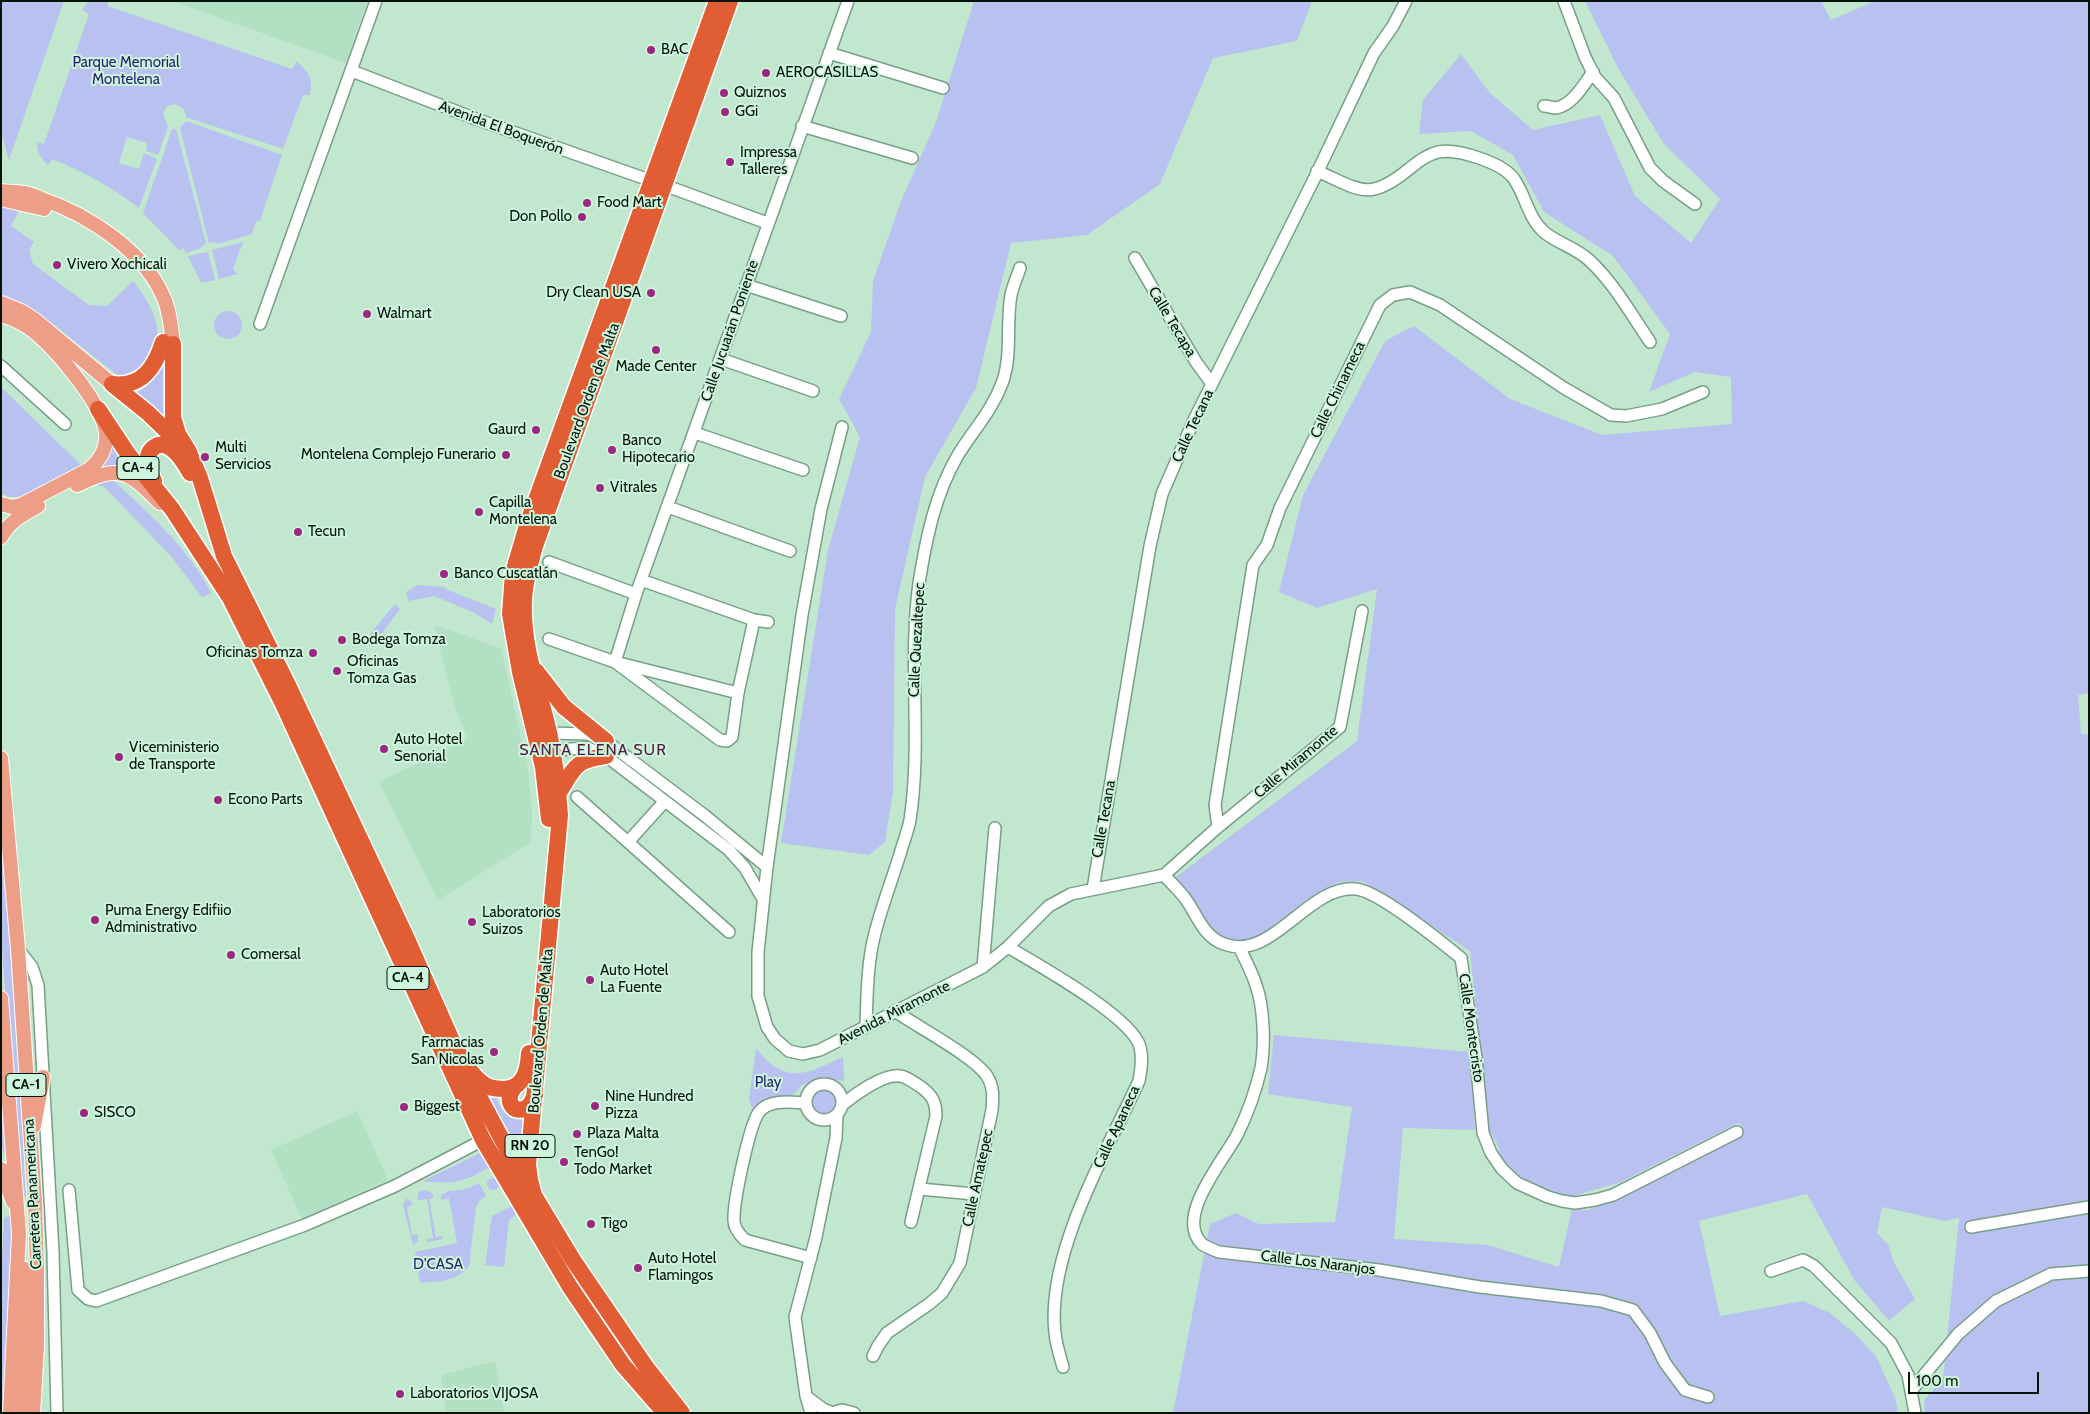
<!DOCTYPE html>
<meta charset="utf-8">
<style>
body{margin:0}
#map{position:relative;width:2090px;height:1414px;overflow:hidden;background:#c1e8cf;font-family:Cabin,sans-serif}
canvas{display:block}
.frame{position:absolute;inset:0;border:2px solid #05130a;pointer-events:none}
.scale{position:absolute;left:1908px;top:1372px;width:131px;height:22px;box-sizing:border-box;border:2px solid #05130a;border-top:0;padding-left:6px;font-size:15px;line-height:18px;white-space:nowrap;color:#05130a;-webkit-text-stroke:4px #cef5dc;paint-order:stroke}
</style>
<div id="map">
<canvas width="2090" height="1414"></canvas>
<div class="frame"></div>
<div class="scale">100 m</div>
</div>
<script>
const context = document.querySelector('canvas').getContext('2d');
context.lineJoin = 'round';
function fill(path, color) { context.fillStyle = color; context.fill(path, 'evenodd'); }
function strokePath(path, color, width, dash) { context.strokeStyle = color; context.lineWidth = width; context.lineCap = dash ? 'butt' : 'round'; context.setLineDash(dash || []); context.stroke(path); }
function label(font, color, halo, rows, align = 'center') {
  context.font = font + ' Cabin,sans-serif'; context.lineWidth = 4; context.setLineDash([]); context.textBaseline = 'middle'; context.strokeStyle = halo; context.fillStyle = color; for (const [text, x, y, turn = 0] of rows) {
    context.save(); context.translate(x, y); context.rotate((+turn || 0) * Math.PI / 180); context.textAlign = isNaN(turn) ? turn : align; if (halo) context.strokeText(text, 0, 0); context.fillText(text, 0, 0); context.restore();
  }
}
fill(new Path2D(`
 M 172,1 L 367,1 L 346,63 Z
 M 434,625 L 501,648 L 528,770 L 532,815 L 531,842 L 438,900 L 379,782 L 468,739 L 454,704 Z
 M 357,1111 L 388,1180 L 302,1219 L 271,1150 Z
 M 495,1361 L 504,1413 L 446,1413 L 441,1375 Z`), '#b1e0c3');
fill(new Path2D(`
 M 1,1 L 64,1 L 9,160 L 1,132 Z
 M 89,1 L 108,1 L 108,6 L 292,69 L 297,61 C 309,74 313,77 310,95 L 303,95 L 283,149 L 186,117 C 186,110 182,107 175,104 L 167,106 L 163,114 L 168,127 L 158,155 L 146,151 L 147,143 L 127,137 L 119,163 L 139,169 L 144,153 L 157,159 L 139,208 C 112,187 84,172 52,159 L 48,165 C 40,158 37,152 37,142 L 44,144 L 89,14 L 82,10 Z
 M 974,1 L 1312,1 L 1297,41 L 1213,58 L 1160,184 L 1087,235 L 1011,243 L 976,388 L 925,477 L 895,609 L 893,792 L 885,842 L 869,855 L 781,843 L 828,550 L 860,437 L 839,399 L 871,332 L 873,281 L 901,201 L 936,122 Z
 M 1585,1 L 1821,1 L 1831,20 L 1875,1 L 2089,1 L 2089,693 L 2078,695 L 2081,734 L 2089,735 L 2089,1413 L 1924,1413 L 1925,1399 L 1943,1379 L 1959,1218 L 1945,1221 L 1882,1207 L 1877,1233 L 1889,1246 L 1893,1261 L 1915,1299 L 1889,1321 L 1855,1281 L 1807,1194 L 1699,1221 L 1720,1316 L 1803,1301 L 1830,1313 L 1854,1333 L 1876,1356 L 1896,1400 L 1898,1413 L 1173,1413 L 1210,1224 L 1236,1213 L 1259,1224 L 1335,1222 L 1352,1107 L 1268,1094 L 1274,1035 L 1470,1052 L 1475,1130 L 1403,1128 L 1394,1239 L 1488,1245 L 1559,1267 L 1572,1209 L 1588,1210 L 1617,1199 L 1744,1134 L 1742,1125 L 1738,1123 L 1621,1182 L 1570,1197 L 1518,1179 L 1502,1160 L 1497,1143 L 1488,1129 L 1470,951 L 1362,881 L 1339,882 L 1309,898 L 1257,938 L 1241,942 L 1223,939 L 1205,921 L 1176,877 L 1357,741 L 1377,589 L 1317,608 L 1279,592 L 1303,495 L 1385,341 L 1414,326 L 1510,399 L 1602,435 L 1732,424 L 1731,377 L 1695,372 L 1649,392 L 1670,334 L 1613,256 L 1544,212 L 1513,155 L 1471,131 L 1419,134 L 1423,100 L 1461,54 L 1490,93 L 1533,130 L 1600,115 L 1635,196 L 1691,243 L 1720,199 L 1664,144 L 1619,70 Z
 M 186,121 L 282,155 L 260,221 L 256,221 L 252,234 L 218,244 L 213,242 L 209,243 L 180,128 Z
 M 172,129 L 176,129 L 206,243 L 199,249 L 186,253 L 183,248 L 180,251 L 143,213 Z
 M 1,204 L 21,207 L 11,226 L 34,242 L 29,250 L 33,264 L 89,305 L 107,306 L 133,281 C 147,299 167,328 153,353 C 148,360 142,368 137,375 L 120,377 L 46,319 L 21,305 L 1,298 Z
 M 243,242 L 233,269 L 238,274 L 219,279 L 212,250 Z
 M 208,252 L 215,280 L 201,283 L 188,256 Z
 M214 325a14 14 0 1 1 28 0a14 14 0 1 1-28 0Z
 M 165,362 L 167,423 L 134,394 L 146,387 Z
 M 1,387 L 81,465 C 64,475 32,498 13,497 C 9,497 5,495 1,494 Z
 M 113,442 L 132,470 L 113,468 L 95,473 L 107,459 Z
 M 112,479 C 149,514 188,547 211,593 L 202,597 L 170,555 L 103,486 L 85,484 Z
 M 418,585 L 444,587 L 448,590 L 496,609 L 492,624 L 475,613 L 434,596 L 408,601 L 406,592 Z
 M 395,604 L 400,609 L 372,647 L 366,639 Z
 M 1,825 L 21,1103 L 26,1199 L 22,1193 L 13,1103 L 1,933 Z
 M 756,1048 C 785,1085 805,1075 843,1057 L 844,1081 L 822,1078 L 810,1081 L 801,1086 L 795,1093 L 788,1097 L 770,1099 L 753,1110 L 749,1099 Z
 M 1,1076 L 7,1159 L 5,1157 L 1,1144 Z
 M810 1102a14 14 0 1 1 28 0a14 14 0 1 1-28 0Z
 M 483,1091 L 495,1095 C 501,1112 509,1122 528,1120 L 522,1151 L 507,1131 Z
 M 482,1152 L 490,1167 C 464,1182 453,1185 423,1181 Z
 M487 1184a6 6 0 1 1 12 0a6 6 0 1 1-12 0Z
 M 479,1183 L 486,1196 L 480,1200 L 476,1207 L 469,1266 C 457,1281 438,1283 420,1282 L 415,1252 L 457,1243 L 449,1198 L 441,1200 L 441,1195 L 449,1191 L 467,1189 Z
 M 426,1190 L 432,1193 L 434,1198 L 429,1199 L 436,1237 L 442,1236 L 443,1239 L 427,1242 L 426,1239 L 433,1238 L 427,1199 L 417,1200 L 419,1192 Z
 M 406,1199 L 409,1199 L 413,1204 L 407,1207 L 412,1235 L 418,1234 L 418,1241 L 413,1245 L 403,1205 Z
 M 513,1205 L 517,1214 L 509,1220 L 504,1267 L 485,1265 L 492,1216 Z
 M 10,1215 L 12,1217 L 6,1413 L 1,1413 L 1,1285 L 4,1218 Z`), '#b9c1f0');
const minor = new Path2D(`
 M 1564,1 L 1585,57 L 1595,77 L 1614,98 L 1650,168 L 1663,181 L 1695,204
 M 829,53 L 943,88
 M 352,71 L 476,119 L 652,181
 M 1544,106 C 1548,106 1553,108 1556,108 C 1573,105 1584,84 1593,72
 M 802,126 L 912,158
 M 1317,171 C 1360,190 1369,202 1409,169 C 1418,162 1426,155 1438,152 C 1457,148 1503,163 1514,179 C 1526,196 1528,218 1544,232 C 1557,243 1576,248 1589,260 C 1614,283 1631,314 1650,342
 M 664,185 L 767,223
 M 1135,258 L 1196,362 L 1212,384
 M 746,285 L 841,316
 M 260,324 L 376,1
 M 721,359 L 813,391
 M 1,366 L 65,424
 M 842,427 L 821,509 L 802,615 L 767,867 L 758,952 L 758,996 L 767,1027 L 775,1039 L 789,1051 L 803,1054 L 820,1050 L 983,967 L 1008,947 L 1049,906 L 1071,894 L 1164,875 L 1218,827 L 1340,727 L 1362,611
 M 695,433 L 803,470
 M 668,507 L 790,551
 M 549,562 L 636,594
 M 641,580 L 754,620 L 768,622
 M 549,639 L 615,662 L 738,693
 M 615,662 L 636,594 L 848,1
 M 615,662 L 720,740 L 727,741 L 732,737 L 738,693 L 754,620
 M 549,733 L 588,734 L 606,741 L 704,815 L 767,867
 M 553,750 L 588,748 L 606,756 L 729,850 L 745,868 L 763,899
 M 577,797 L 628,842
 M 665,801 L 628,842 L 729,932
 M 1218,827 L 1215,805 L 1253,565 L 1267,545 L 1280,508 L 1380,305 L 1393,295 L 1410,292 L 1440,305 L 1564,388 L 1611,415 L 1626,416 L 1662,409 L 1703,392
 M 1164,875 C 1172,884 1181,892 1187,901 C 1198,917 1204,937 1224,944 C 1273,962 1307,885 1356,889 C 1379,891 1441,942 1461,958 L 1476,1058 L 1483,1133 L 1491,1153 L 1502,1169 L 1517,1183 L 1548,1197 L 1562,1201 L 1575,1203 L 1595,1200 L 1613,1195 L 1737,1132
 M 1093,889 L 1150,546 L 1162,494 L 1194,420 L 1316,175 L 1374,53 L 1393,26 L 1406,1
 M 1008,947 C 1036,964 1133,1017 1140,1047 C 1143,1058 1141,1070 1139,1081 C 1106,1152 1046,1254 1055,1333 C 1056,1344 1060,1356 1063,1367
 M 1239,947 C 1245,959 1252,972 1256,985 C 1264,1007 1265,1045 1261,1068 C 1256,1090 1247,1115 1237,1135 C 1224,1160 1174,1217 1202,1244 C 1206,1247 1214,1250 1219,1252 L 1379,1270 L 1480,1287 L 1601,1301 L 1633,1310 L 1650,1333 L 1665,1363 L 1685,1390 L 1708,1397
 M 18,949 L 32,967 L 38,985 L 53,1252 L 57,1413
 M 983,967 L 995,828
 M 866,1027 C 867,997 867,963 875,933 C 882,906 892,880 900,854 C 903,843 908,831 910,820 C 922,741 908,662 919,583 C 926,539 935,494 958,455 C 974,429 992,411 1003,381 C 1012,353 1006,323 1011,295 C 1013,286 1017,277 1020,268
 M806 1102a18 18 0 1 1 36 0a18 18 0 1 1-36 0Z
 M 806,1103 C 791,1102 769,1099 759,1112 C 749,1126 733,1203 734,1221 C 734,1228 740,1235 745,1240 L 811,1258
 M 842,1105 C 854,1095 884,1073 900,1076 C 908,1077 914,1083 921,1087 C 932,1095 936,1102 936,1116 L 911,1222
 M 920,1189 L 974,1194
 M 69,1190 L 78,1290 L 88,1299 L 96,1301 L 305,1225 L 395,1186 L 483,1140
 M 1971,1227 L 2089,1207
 M 1771,1271 L 1803,1260 L 1814,1266 L 1891,1343 L 1908,1375 L 1915,1413
 M 873,1356 L 878,1346 L 887,1333 L 929,1304 L 942,1293 L 960,1263 L 992,1110 C 993,1098 994,1087 987,1076 C 975,1057 916,1026 895,1011
 M 1911,1391 L 1958,1334 L 1996,1301 L 2051,1274 L 2089,1271
 M 807,1397 L 823,1409 L 833,1413
 M 811,1413 L 806,1396 L 795,1317 L 816,1237 L 836,1138 L 837,1115
 M 832,1413 L 842,1410 L 854,1413`);
const major = new Path2D(`
 M 1,191 C 9,192 17,192 24,193 C 30,194 37,197 42,199 C 88,215 143,250 163,296 C 170,311 171,328 173,344
 M 1,199 L 44,209
 M 1,303 L 21,311 L 35,320 L 112,384
 M 1,315 C 11,318 21,322 29,328 C 53,344 103,405 106,433 C 107,448 100,461 88,470 L 21,505 L 12,507 L 1,504
 M 77,485 C 120,464 128,471 160,503
 M 1,537 C 10,521 22,515 38,506
 M 1,758 L 18,949 L 35,1202 L 37,1271 L 37,1346 L 33,1413
 M 1,998 L 19,1234 L 10,1413
 M 34,1126 L 43,1077
 M 1,1169 L 13,1202
 M 21,1413 L 27,1296 L 25,1269`);
const highway = new Path2D(`
 M 173,344 L 173,417 L 178,434 L 188,450 L 200,478 L 224,556 L 287,683 L 407,939 L 465,1070 L 515,1164 L 573,1260 L 646,1367 L 682,1413
 M 112,384 L 148,413 L 178,442
 M 112,384 C 142,388 155,367 163,342
 M 98,409 L 128,454 L 172,509 L 230,598 L 283,704 L 483,1140 L 570,1287 L 623,1365 L 665,1413
 M 154,481 C 148,469 142,452 158,445 C 172,443 184,462 190,473
 M 536,671 L 564,707 L 606,741
 M 558,794 C 575,768 574,760 606,756
 M 549,819 L 543,767 L 520,672 L 510,614 L 513,573 L 528,522 L 717,1
 M 454,1044 C 461,1057 469,1072 481,1082 C 487,1088 495,1089 503,1089 C 524,1089 528,1070 529,1053
 M 514,1088 C 508,1095 508,1103 515,1109 C 527,1112 531,1104 535,1095
 M 535,1199 L 530,1180 L 528,1164 L 560,815 C 558,787 555,760 549,732 C 539,690 522,646 524,602 C 524,583 530,565 535,546 L 730,1`);
strokePath(minor, '#799e87', 14);
strokePath(major, '#fff', 16);
strokePath(highway, '#fff', 19);
strokePath(minor, '#fff', 11);
strokePath(major, '#ed9e86', 14);
strokePath(highway, '#e15e35', 16);
for (const [x, y, r, color] of [
 [651,50,5,"#9b2783"],
 [766,73,5,"#9b2783"],
 [724,93,5,"#9b2783"],
 [725,112,5,"#9b2783"],
 [730,162,5,"#9b2783"],
 [587,203,5,"#9b2783"],
 [582,217,5,"#9b2783"],
 [57,265,5,"#9b2783"],
 [651,293,5,"#9b2783"],
 [367,314,5,"#9b2783"],
 [656,350,5,"#9b2783"],
 [536,430,5,"#9b2783"],
 [612,450,5,"#9b2783"],
 [506,455,5,"#9b2783"],
 [205,457,5,"#9b2783"],
 [600,488,5,"#9b2783"],
 [479,512,5,"#9b2783"],
 [298,532,5,"#9b2783"],
 [444,574,5,"#9b2783"],
 [342,640,5,"#9b2783"],
 [313,653,5,"#9b2783"],
 [337,671,5,"#9b2783"],
 [384,749,5,"#9b2783"],
 [119,757,5,"#9b2783"],
 [218,800,5,"#9b2783"],
 [95,920,5,"#9b2783"],
 [472,922,5,"#9b2783"],
 [231,955,5,"#9b2783"],
 [590,980,5,"#9b2783"],
 [494,1052,5,"#9b2783"],
 [595,1106,5,"#9b2783"],
 [404,1107,5,"#9b2783"],
 [84,1113,5,"#9b2783"],
 [577,1134,5,"#9b2783"],
 [564,1162,5,"#9b2783"],
 [591,1224,5,"#9b2783"],
 [638,1268,5,"#9b2783"],
 [400,1394,5,"#9b2783"]
]) { const dot = new Path2D(); dot.arc(x, y, r, 0, 2 * Math.PI); context.fillStyle = color; context.fill(dot); strokePath(dot, '#cef5dc', 2); }
for (const [x, y, w] of [
 [138,468,42],
 [408,978,42],
 [26,1085,40],
 [530,1146,50]
]) { const box = new Path2D(); box.roundRect(x - w / 2, y - 11.5, w, 23, 4); context.fillStyle = '#cef5dc'; context.fill(box); strokePath(box, '#05130a', 1); }
label('bold 14px', '#05130a', null, [
 ["CA-4",138,468],
 ["CA-4",408,978],
 ["CA-1",26,1085],
 ["RN 20",530,1146]
]);
label('15px', '#05130a', '#cef5dc', [
 ["BAC",661,50],
 ["AEROCASILLAS",776,73],
 ["Quiznos",734,93],
 ["GGi",735,112],
 ["Impressa",740,153],
 ["Talleres",740,170],
 ["Food Mart",597,203],
 ["Don Pollo",572,217,"right"],
 ["Vivero Xochicali",67,265],
 ["Dry Clean USA",641,293,"right"],
 ["Walmart",377,314],
 ["Made Center",656,367,"center"],
 ["Gaurd",526,430,"right"],
 ["Banco",622,441],
 ["Hipotecario",622,458],
 ["Multi",215,448],
 ["Servicios",215,465],
 ["Montelena Complejo Funerario",496,455,"right"],
 ["Vitrales",610,488],
 ["Capilla",489,503],
 ["Montelena",489,520],
 ["Tecun",308,532],
 ["Banco Cuscatlán",454,574],
 ["Bodega Tomza",352,640],
 ["Oficinas Tomza",303,653,"right"],
 ["Oficinas",347,662],
 ["Tomza Gas",347,679],
 ["Auto Hotel",394,740],
 ["Senorial",394,757],
 ["Viceministerio",129,748],
 ["de Transporte",129,765],
 ["Econo Parts",228,800],
 ["Puma Energy Edifiio",105,911],
 ["Administrativo",105,928],
 ["Laboratorios",482,913],
 ["Suizos",482,930],
 ["Comersal",241,955],
 ["Auto Hotel",600,971],
 ["La Fuente",600,988],
 ["Farmacias",484,1043,"right"],
 ["San Nicolas",484,1060,"right"],
 ["Nine Hundred",605,1097],
 ["Pizza",605,1114],
 ["Biggest",414,1107],
 ["SISCO",94,1113],
 ["Plaza Malta",587,1134],
 ["TenGo!",574,1153],
 ["Todo Market",574,1170],
 ["Tigo",601,1224],
 ["Auto Hotel",648,1259],
 ["Flamingos",648,1276],
 ["Laboratorios VIJOSA",410,1394]
], 'left');
label('15px', '#231f70', '#cef5dc', [
 ["Parque Memorial",126,63],
 ["Montelena",126,80],
 ["Play",768,1083],
 ["D'CASA",438,1265]
]);
label('15px', '#05130a', '#cef5dc', [
 ["Avenida El Boquerón",501,128,20],
 ["Calle Tecapa",1172,322,59],
 ["Calle Jucuarán Poniente",730,331,-71],
 ["Calle Chinameca",1338,390,-64],
 ["Boulevard Orden de Malta",587,401,-70],
 ["Calle Tecana",1193,426,-65],
 ["Calle Quezaltepec",917,640,-87],
 ["Calle Miramonte",1296,762,-40],
 ["Calle Tecana",1104,819,-80],
 ["Avenida Miramonte",894,1013,-27],
 ["Calle Montecristo",1471,1028,82],
 ["Boulevard Orden de Malta",541,1031,-85],
 ["Calle Apaneca",1117,1127,-65],
 ["Calle Amatepec",978,1178,-78],
 ["Carretera Panamericana",33,1194,-93],
 ["Calle Los Naranjos",1318,1263,7]
]);
context.letterSpacing = '1px';
label('16px', '#511a45', '#cef5dc', [
 ["SANTA ELENA SUR",593,750]
]);
context.letterSpacing = '0px';
</script>
